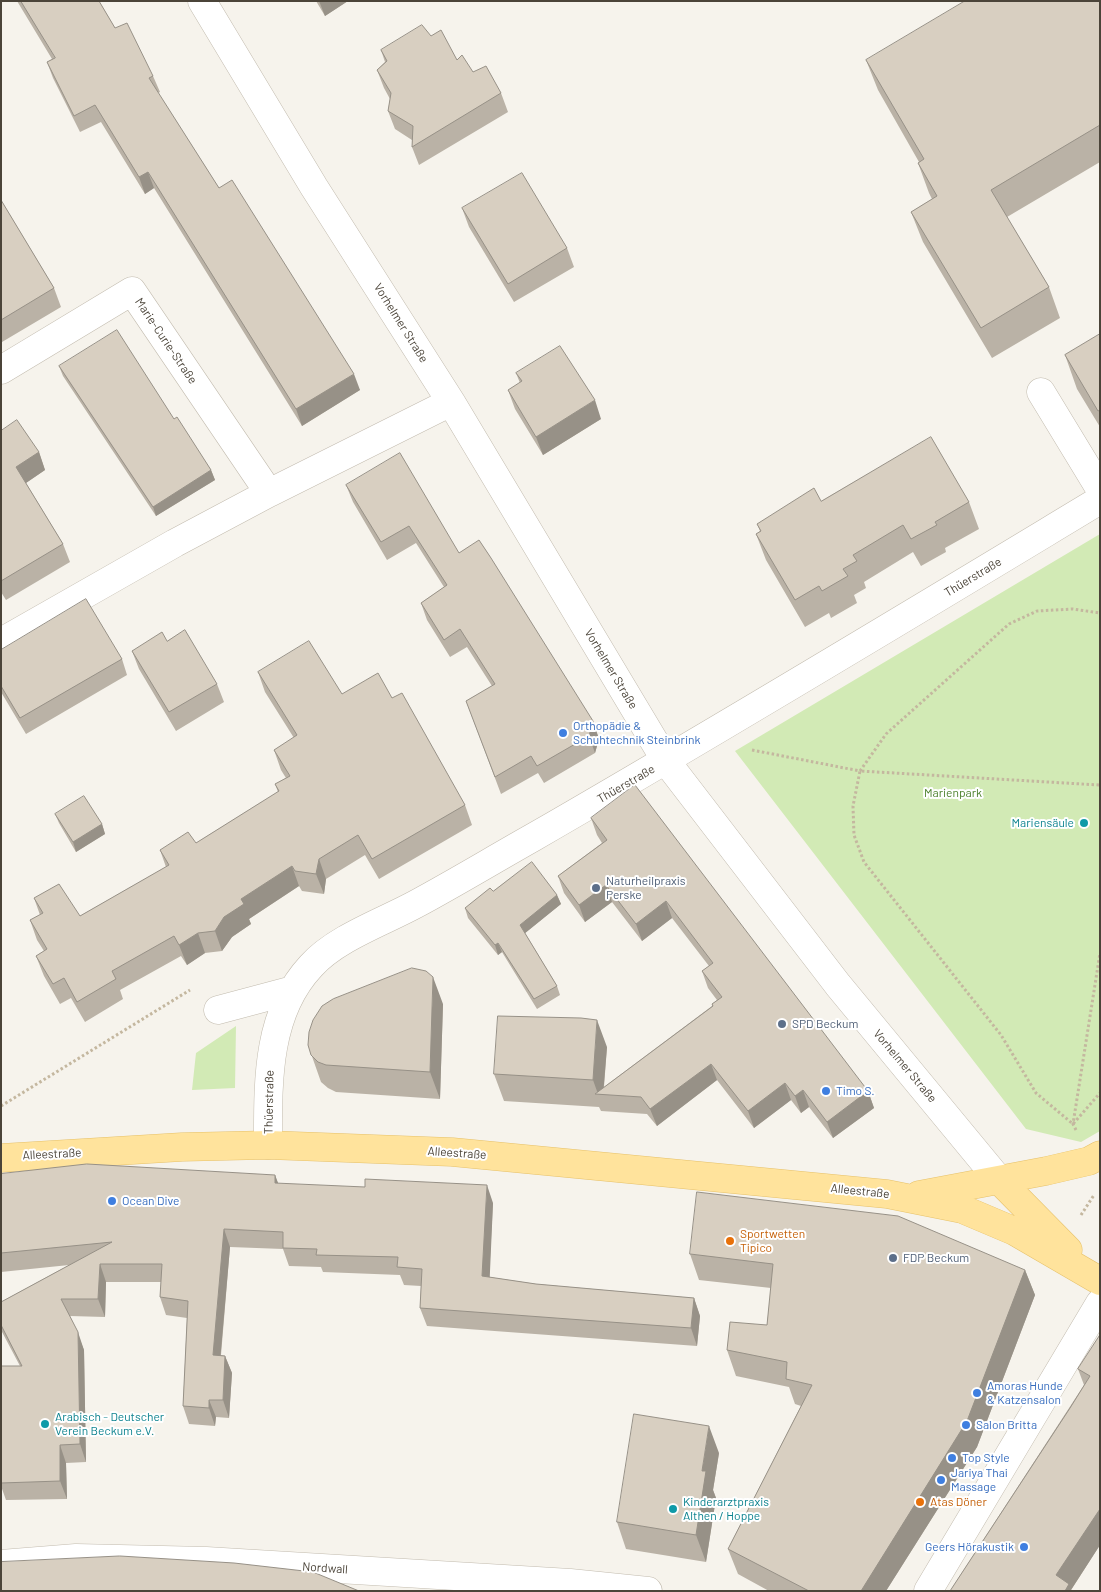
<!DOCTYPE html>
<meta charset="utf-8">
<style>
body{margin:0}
#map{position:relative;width:1101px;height:1592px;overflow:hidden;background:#f6f3ec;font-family:Barlow,sans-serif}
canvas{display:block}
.frame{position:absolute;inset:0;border:2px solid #4b4439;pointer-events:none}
</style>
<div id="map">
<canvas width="1101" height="1592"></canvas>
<div class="frame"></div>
</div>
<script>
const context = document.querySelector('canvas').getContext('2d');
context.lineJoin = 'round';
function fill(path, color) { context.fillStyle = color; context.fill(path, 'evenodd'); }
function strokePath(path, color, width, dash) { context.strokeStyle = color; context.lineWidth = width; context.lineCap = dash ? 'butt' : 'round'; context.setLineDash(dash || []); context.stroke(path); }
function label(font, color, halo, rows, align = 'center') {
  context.font = font + ' Barlow,sans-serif'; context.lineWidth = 4; context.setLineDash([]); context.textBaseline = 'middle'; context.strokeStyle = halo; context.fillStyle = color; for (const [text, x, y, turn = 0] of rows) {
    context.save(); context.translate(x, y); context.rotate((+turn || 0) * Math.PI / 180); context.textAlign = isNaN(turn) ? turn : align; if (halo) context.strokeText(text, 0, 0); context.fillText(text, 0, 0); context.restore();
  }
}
fill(new Path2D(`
 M 1100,534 L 1100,1131 L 1081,1142 L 1026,1129 L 735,751 Z
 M 236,1026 L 235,1088 L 192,1090 L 196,1053 Z`), '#d2eab5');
const minor = new Path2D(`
 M 202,1 L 314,187 L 451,402 L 666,761 L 838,985 L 999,1180
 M 1,370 L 132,291 L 269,493
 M 1041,392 L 1100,489
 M 1,642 L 175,543 L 269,493 L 451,402
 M 218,1010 L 293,990
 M 268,1145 C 268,1083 266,1014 311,966 C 336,938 383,922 416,904 C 455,883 493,860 532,838 C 723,728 911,614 1100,500
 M 1,1564 L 76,1558 L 206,1561 L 570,1583 L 648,1591
 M 928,1591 L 1100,1303`);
const major = new Path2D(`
 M 1,1158 L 182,1147 L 268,1145 L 452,1152 L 887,1194 L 962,1209 L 1014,1231 L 1100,1281
 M 999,1180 L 1068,1250
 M 919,1195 L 1046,1171 L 1089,1161 L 1100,1155`);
strokePath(minor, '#c2bbae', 29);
strokePath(major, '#e6c16a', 29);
strokePath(new Path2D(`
 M 752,750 L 860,771 L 886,734 L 1009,624 L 1037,611 L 1073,609 L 1100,613
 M 1099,785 L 860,771 L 853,806 L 854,835 L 864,862 L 1001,1035 L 1036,1093 L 1073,1124 L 1100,1093
 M 1,1106 L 190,990
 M 1076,1130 L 1073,1124 L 1100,953
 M 1081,1215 L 1094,1195`), '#c4b79f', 3, [2.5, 2.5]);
strokePath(minor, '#fff', 28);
strokePath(major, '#ffe39c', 28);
fill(new Path2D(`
 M 17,1 L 99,1 L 115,28 L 153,76 L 160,92 L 158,93 L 219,188 L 360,390 L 302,426 L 154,188 L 145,194 L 101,122 L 80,132 L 53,78 L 47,62 L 52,59 Z
 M 316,1 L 348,1 L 325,16 Z
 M 1100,1 L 1100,162 L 1007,217 L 1049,287 L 1060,318 L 992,358 L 923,242 L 911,212 L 932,199 L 929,193 L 918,163 L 919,162 L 878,90 L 866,60 Z
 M 431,36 L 457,60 L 501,93 L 508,112 L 419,165 L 412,147 L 412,140 L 395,129 L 388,111 L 390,99 L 384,88 L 377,70 L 385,62 L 381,50 Z
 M 1,200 L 54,288 L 61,307 L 2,342 Z
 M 462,208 L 567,248 L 574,267 L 514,302 L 469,227 Z
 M 1100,334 L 1100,427 L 1077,389 L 1065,355 Z
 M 59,366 L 174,419 L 211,470 L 215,480 L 156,516 L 63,376 Z
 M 516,373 L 601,419 L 543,455 L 515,409 L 508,390 L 520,383 Z
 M 1,431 L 39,452 L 45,470 L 26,483 L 63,544 L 70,562 L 6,600 L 1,592 Z
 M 346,485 L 459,553 L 593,721 L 599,739 L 595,753 L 544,783 L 538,773 L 501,794 L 466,701 L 492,686 L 467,647 L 450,657 L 427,620 L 421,603 L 444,587 L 416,543 L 387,560 L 353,502 Z
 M 821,501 L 969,502 L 979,529 L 945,548 L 946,552 L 921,566 L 913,552 L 864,582 L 866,588 L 854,595 L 857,603 L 831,618 L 829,613 L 805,627 L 766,560 L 756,534 L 760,531 L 757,524 Z
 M 167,641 L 217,684 L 224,702 L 176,731 L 139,669 L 132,651 Z
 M 1,650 L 122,659 L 127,675 L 26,734 L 1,692 Z
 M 258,672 L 342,694 L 392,698 L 465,805 L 472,825 L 379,879 L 365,855 L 326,879 L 324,894 L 302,891 L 299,886 L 249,919 L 251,924 L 232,937 L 222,951 L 205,953 L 187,965 L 181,956 L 120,990 L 123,999 L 85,1022 L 71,998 L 60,1004 L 44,976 L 36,956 L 44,951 L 37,940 L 30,920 L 40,915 L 34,898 L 80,916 L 166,867 L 160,850 L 196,843 L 278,792 L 275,784 L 286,778 L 281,770 L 274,750 L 294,738 L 265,692 Z
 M 55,814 L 102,824 L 105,834 L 76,852 L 59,823 Z
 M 591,818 L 868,1091 L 874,1108 L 833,1138 L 809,1107 L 801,1113 L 791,1100 L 754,1128 L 717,1080 L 657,1126 L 647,1114 L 601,1111 L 599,1107 L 504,1101 L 494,1074 L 607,1047 L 604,1087 L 712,1006 L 712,1004 L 717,1000 L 708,988 L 702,971 L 709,966 L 672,918 L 642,941 L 612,902 L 585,922 L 564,893 L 558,876 L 602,843 L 597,835 Z
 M 493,891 L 557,895 L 561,904 L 525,933 L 557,986 L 560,995 L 537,1009 L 502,952 L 498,955 L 468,918 L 465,908 Z
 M 443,1004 L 440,1099 L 336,1092 L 328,1088 L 321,1082 L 308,1045 Z
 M 1,1174 L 275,1175 L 278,1184 L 493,1203 L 489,1277 L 536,1284 L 694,1298 L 700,1316 L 697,1346 L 427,1326 L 420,1308 L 421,1286 L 404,1285 L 400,1275 L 323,1272 L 321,1267 L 289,1266 L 283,1249 L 230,1247 L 221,1355 L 225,1356 L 232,1373 L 229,1418 L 216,1417 L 215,1426 L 189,1424 L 183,1406 L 187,1318 L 166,1315 L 160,1297 L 161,1282 L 106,1282 L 105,1317 L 70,1316 L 84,1350 L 86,1462 L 66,1463 L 67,1499 L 6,1500 L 1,1486 L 1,1366 L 20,1366 L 1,1330 L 1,1302 L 69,1265 L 1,1272 Z
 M 690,1254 L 1025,1270 L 1035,1295 L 977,1447 L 886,1591 L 769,1591 L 738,1574 L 728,1549 L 801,1406 L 795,1404 L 789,1387 L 736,1376 L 727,1350 L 767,1325 L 771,1288 L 699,1280 Z
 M 1100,1335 L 1100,1545 L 1071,1590 L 950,1591 L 1084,1385 L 1078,1369 Z
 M 719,1453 L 713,1490 L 716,1498 L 706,1562 L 626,1549 L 617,1522 Z`), '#bab2a6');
fill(new Path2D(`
 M 319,1 L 348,1 L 325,16 Z
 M 148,172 L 154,188 L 145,194 L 139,177 Z
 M 354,374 L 360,390 L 302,426 L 296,409 Z
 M 595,400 L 601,419 L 543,455 L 536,437 Z
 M 39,452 L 45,470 L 23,485 L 16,467 Z
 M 211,470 L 215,480 L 156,516 L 153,507 Z
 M 593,721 L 599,739 L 595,753 L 589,736 Z
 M 102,824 L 105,834 L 76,852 L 73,842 Z
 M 319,859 L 326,879 L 324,894 L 316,874 Z
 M 292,866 L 299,886 L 249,919 L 251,924 L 232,937 L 222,951 L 215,931 L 224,917 L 241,899 Z
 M 606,885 L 612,902 L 585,922 L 579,905 Z
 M 557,895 L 561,904 L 524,934 L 520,925 Z
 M 666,901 L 672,918 L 642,941 L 636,924 Z
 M 198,933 L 205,953 L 187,965 L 179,945 Z
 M 498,943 L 502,952 L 498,955 L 495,945 Z
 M 433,977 L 443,1004 L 440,1099 L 430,1072 Z
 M 597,1020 L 607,1047 L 603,1095 L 598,1094 L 593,1080 Z
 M 711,1064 L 717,1080 L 657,1126 L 650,1109 Z
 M 785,1083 L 791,1100 L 754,1128 L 748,1111 Z
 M 803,1090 L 809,1107 L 801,1113 L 795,1096 Z
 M 868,1091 L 874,1108 L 833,1138 L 827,1122 Z
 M 275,1175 L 282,1193 L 275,1183 Z
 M 487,1185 L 493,1203 L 489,1294 L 482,1276 Z
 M 224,1229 L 230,1247 L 219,1373 L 213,1355 Z
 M 100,1264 L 106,1282 L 105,1317 L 98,1299 Z
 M 1025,1270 L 1035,1295 L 977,1447 L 886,1591 L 861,1591 Z
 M 694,1298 L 700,1316 L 697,1346 L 691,1328 Z
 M 78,1332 L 84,1350 L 86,1462 L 80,1444 Z
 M 225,1356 L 232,1373 L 229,1418 L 223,1400 Z
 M 209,1400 L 216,1417 L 215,1426 L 209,1408 Z
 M 709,1426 L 719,1453 L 713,1490 L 716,1498 L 706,1562 L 696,1535 L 702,1471 Z
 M 60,1445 L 66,1463 L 67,1499 L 60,1481 Z
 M 1099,1509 L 1100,1545 L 1071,1590 L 1071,1591 L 1061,1591 L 1056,1575 Z`), '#979187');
const building = new Path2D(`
 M 21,1 L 99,1 L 115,28 L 127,23 L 153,76 L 149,78 L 219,188 L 232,180 L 354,374 L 296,409 L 148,172 L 139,177 L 95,105 L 74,116 L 47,62 L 55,58 Z
 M 965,1 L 1100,1 L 1100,125 L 991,190 L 1049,287 L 981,328 L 911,212 L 937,196 L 918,163 L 924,159 L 866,60 Z
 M 422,25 L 431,36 L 441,30 L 457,60 L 462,55 L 473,72 L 486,66 L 501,93 L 412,147 L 413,126 L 388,111 L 391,93 L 377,70 L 387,61 L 381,50 Z
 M 522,173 L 567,248 L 508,284 L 462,208 Z
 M 1,200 L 54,288 L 1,320 Z
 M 117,330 L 174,419 L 177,417 L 211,470 L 153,507 L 59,366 Z
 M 1100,334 L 1100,410 L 1098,411 L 1065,355 Z
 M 560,346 L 595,400 L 536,437 L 508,390 L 522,381 L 516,373 Z
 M 17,420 L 39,452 L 16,467 L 63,544 L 1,581 L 1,431 Z
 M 931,437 L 969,502 L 935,522 L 937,525 L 911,539 L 903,525 L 853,555 L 857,561 L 843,569 L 848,576 L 822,591 L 819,586 L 795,600 L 756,534 L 761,531 L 757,524 L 814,488 L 821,501 Z
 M 400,453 L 459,553 L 479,540 L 491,558 L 593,721 L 589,736 L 537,766 L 531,756 L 495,777 L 466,701 L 495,684 L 460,629 L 444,640 L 421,603 L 447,585 L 409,526 L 381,542 L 346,485 Z
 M 86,599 L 122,659 L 20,718 L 1,686 L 1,650 Z
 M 185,630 L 217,684 L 169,712 L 132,651 L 162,632 L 167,641 Z
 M 309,641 L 342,694 L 378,673 L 392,698 L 402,693 L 465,805 L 372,859 L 358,835 L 319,859 L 316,874 L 295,871 L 292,866 L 241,899 L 244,904 L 224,917 L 215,931 L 198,933 L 179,945 L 174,936 L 112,971 L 116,979 L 77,1002 L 64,978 L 53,984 L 36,956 L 47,949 L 30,920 L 43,913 L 34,898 L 59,884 L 80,916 L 169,865 L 160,850 L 188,832 L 196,843 L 279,791 L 275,784 L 290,776 L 274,750 L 297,735 L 258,672 Z
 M 635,785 L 868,1091 L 827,1122 L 803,1090 L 795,1096 L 785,1083 L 748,1111 L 711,1064 L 650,1109 L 641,1097 L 595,1094 L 713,1006 L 712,1004 L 722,997 L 702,971 L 713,963 L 666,901 L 636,924 L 606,885 L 579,905 L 558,876 L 607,840 L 591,818 Z
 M 84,796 L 102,824 L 73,842 L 55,814 Z
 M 532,862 L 557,895 L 520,925 L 557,986 L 534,999 L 498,943 L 495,945 L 465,908 L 490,888 L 493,891 Z
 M 412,968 L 426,971 L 433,977 L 430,1072 L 326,1065 L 318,1062 L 311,1055 L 308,1045 L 309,1032 L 313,1020 L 322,1006 L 333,999 Z
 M 498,1016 L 581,1018 L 597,1020 L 593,1080 L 494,1074 Z
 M 87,1164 L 275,1175 L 275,1183 L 365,1187 L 365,1179 L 487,1185 L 482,1276 L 536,1284 L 694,1298 L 691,1328 L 420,1308 L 422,1269 L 397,1267 L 398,1257 L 316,1255 L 317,1249 L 283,1248 L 283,1232 L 224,1229 L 213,1355 L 225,1356 L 223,1400 L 209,1400 L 209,1408 L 183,1406 L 188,1301 L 160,1297 L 162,1264 L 100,1264 L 98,1299 L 61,1299 L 78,1332 L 80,1444 L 60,1445 L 60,1481 L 1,1483 L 1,1366 L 22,1366 L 1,1325 L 1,1302 L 112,1242 L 1,1253 L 1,1174 Z
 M 697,1192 L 898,1216 L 1025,1270 L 967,1421 L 861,1591 L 809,1591 L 728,1549 L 812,1385 L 786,1379 L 787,1362 L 727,1350 L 730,1322 L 767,1325 L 773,1264 L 690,1254 Z
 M 1100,1335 L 1100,1509 L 1056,1575 L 1069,1584 L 1065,1591 L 950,1591 L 1070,1408 L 1090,1376 L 1078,1369 Z
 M 634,1414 L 709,1426 L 702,1471 L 706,1471 L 696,1535 L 617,1522 Z
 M 120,1556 L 234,1563 L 313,1572 L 359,1591 L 1,1591 L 1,1562 Z`);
fill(building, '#d8cfc1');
strokePath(building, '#979187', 1);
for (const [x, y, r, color] of [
 [563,733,5,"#3f7fe0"],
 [1084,823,5,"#0f9aa8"],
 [596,888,5,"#5c6f8a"],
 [782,1024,5,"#5c6f8a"],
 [826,1091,5,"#3f7fe0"],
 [112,1201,5,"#3f7fe0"],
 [730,1241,5,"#e8710a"],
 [893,1258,5,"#5c6f8a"],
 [977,1393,5,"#3f7fe0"],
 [45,1424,5,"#0f9aa8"],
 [966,1425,5,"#3f7fe0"],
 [952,1458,5,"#3f7fe0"],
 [941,1480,5,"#3f7fe0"],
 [920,1502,5,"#e8710a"],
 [673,1509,5,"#0f9aa8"],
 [1024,1547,5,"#3f7fe0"]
]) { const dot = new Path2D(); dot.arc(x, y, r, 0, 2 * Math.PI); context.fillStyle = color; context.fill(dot); strokePath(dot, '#fff', 2); }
label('12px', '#4b4439', '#fff', [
 ["Vorhelmer Straße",401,323,58],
 ["Marie-Curie-Straße",166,341,56],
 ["Thüerstraße",973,577,-31],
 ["Vorhelmer Straße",611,669,59],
 ["Thüerstraße",626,784,-30],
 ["Vorhelmer Straße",905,1066,50],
 ["Thüerstraße",269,1102,-89],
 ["Alleestraße",457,1153,4],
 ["Alleestraße",52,1154,-3],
 ["Alleestraße",860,1191,6],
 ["Nordwall",325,1568,4]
]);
label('12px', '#366cbe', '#fff', [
 ["Orthopädie &",573,726],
 ["Schuhtechnik Steinbrink",573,740],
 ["Timo S.",836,1091],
 ["Ocean Dive",122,1201],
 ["Amoras Hunde",987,1386],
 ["& Katzensalon",987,1400],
 ["Salon Britta",976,1425],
 ["Top Style",962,1458],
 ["Jariya Thai",951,1473],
 ["Massage",951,1487],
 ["Geers Hörakustik",1014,1547,"right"]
], 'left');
label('12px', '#4a7f2a', '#fff', [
 ["Marienpark",953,793]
]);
label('12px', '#0d838f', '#fff', [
 ["Mariensäule",1074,823,"right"],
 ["Arabisch - Deutscher",55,1417],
 ["Verein Beckum e.V.",55,1431],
 ["Kinderarztpraxis",683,1502],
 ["Althen / Hoppe",683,1516]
], 'left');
label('12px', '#4e5e75', '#fff', [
 ["Naturheilpraxis",606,881],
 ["Perske",606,895],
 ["SPD Beckum",792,1024],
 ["FDP Beckum",903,1258]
], 'left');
label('12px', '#c56008', '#fff', [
 ["Sportwetten",740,1234],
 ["Tipico",740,1248],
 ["Atas Döner",930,1502]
], 'left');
</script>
